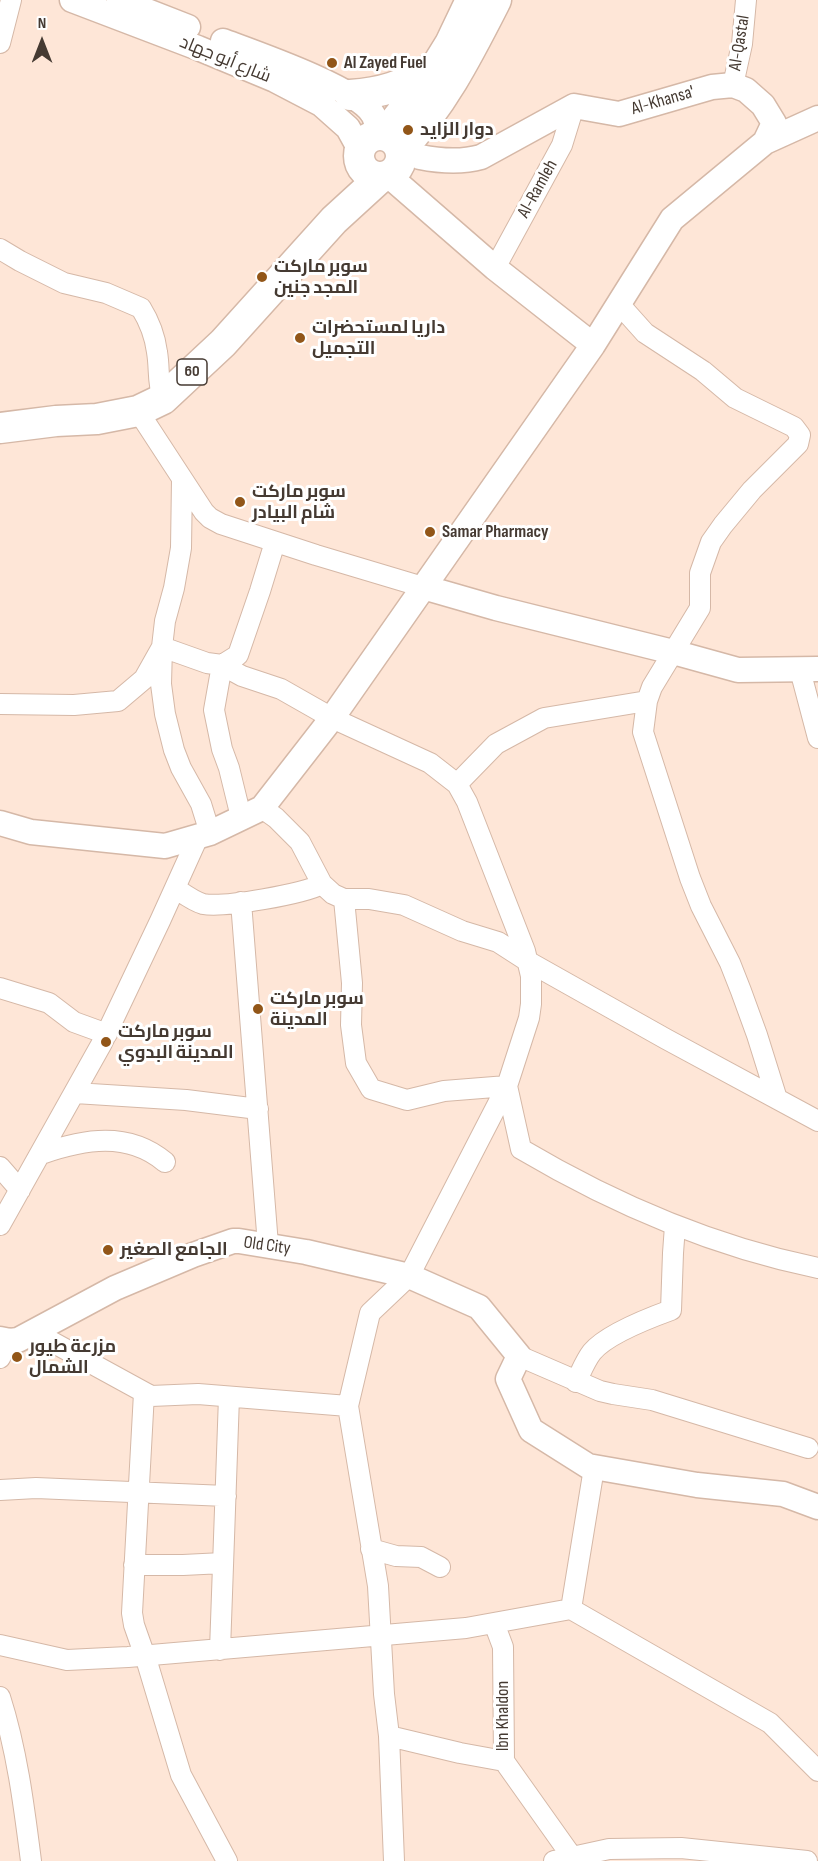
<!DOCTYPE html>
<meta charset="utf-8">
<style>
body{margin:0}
#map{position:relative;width:818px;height:1861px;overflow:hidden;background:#fee6d7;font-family:"Sofia Sans Condensed",sans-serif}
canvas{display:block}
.north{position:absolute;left:12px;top:12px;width:60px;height:60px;-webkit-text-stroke:4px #fff;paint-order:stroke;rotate:0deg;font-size:16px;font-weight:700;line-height:24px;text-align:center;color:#453a32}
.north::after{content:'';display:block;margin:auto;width:21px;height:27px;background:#453a32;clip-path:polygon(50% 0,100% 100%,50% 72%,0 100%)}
</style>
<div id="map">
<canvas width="818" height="1861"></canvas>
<div class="north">N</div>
</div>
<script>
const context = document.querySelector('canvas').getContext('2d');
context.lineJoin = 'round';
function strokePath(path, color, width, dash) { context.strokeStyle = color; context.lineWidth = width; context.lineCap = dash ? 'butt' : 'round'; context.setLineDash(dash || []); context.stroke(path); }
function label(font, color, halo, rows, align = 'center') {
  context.font = font + ' "Sofia Sans Condensed",Cairo,sans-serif'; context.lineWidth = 6; context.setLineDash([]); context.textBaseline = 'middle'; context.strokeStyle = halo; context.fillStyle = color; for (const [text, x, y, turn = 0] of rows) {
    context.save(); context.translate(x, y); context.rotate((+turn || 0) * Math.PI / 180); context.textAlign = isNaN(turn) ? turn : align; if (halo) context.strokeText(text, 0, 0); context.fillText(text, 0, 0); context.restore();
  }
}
const minor = new Path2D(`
 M 0,43 L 11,0
 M 733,85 L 742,44 L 746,0
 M 0,249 L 20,261 L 64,283 L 106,293 L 141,308 C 149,321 155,336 157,352 C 160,370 157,380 163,399
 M 495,268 L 562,145 L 574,106
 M 619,304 L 645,333 L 703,371 L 735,398 L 794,427 L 800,435 L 798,444 L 752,490 L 723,525 L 711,542 L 700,573 L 700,608 L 652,687 L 647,701 L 643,732 L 690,878 L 701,906 L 730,963 L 741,991 L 757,1035 L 777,1099
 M 138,411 L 204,512 L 210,518 L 221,524 L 316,555 L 423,587
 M 182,480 L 181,548 L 174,588 L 165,621 L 162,647 L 161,684 L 165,714 L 174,750 L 181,768 L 201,804 L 210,833
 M 800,670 L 818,738
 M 0,704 L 74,705 L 118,701 L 144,679 L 162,647 L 207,663 L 222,665 L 242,676 L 281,689 L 332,718 L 430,763 L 457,784 L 467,802 L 525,951 L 531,976 L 531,1004 L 529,1018 L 507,1086 L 409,1276 L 370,1313 L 348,1406 L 378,1586 L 384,1694 L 389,1736 L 394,1861
 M 457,784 L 496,744 L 544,718 L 647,701
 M 262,808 L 276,818 L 300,842 L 322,884 L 333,894 L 344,899 L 369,899 L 404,905 L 462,931 L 498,942 L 529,962 L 666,1039 L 818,1121
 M 241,817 L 229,768 L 222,749 L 214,710 L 222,665 L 238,655 L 260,591 L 275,542
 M 175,888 C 184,894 193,901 203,904 C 224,908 303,894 322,884
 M 344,899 L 352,983 L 351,1025 L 356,1063 L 371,1089 L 407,1100 L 444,1091 L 507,1086 L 521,1149 C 614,1204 711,1246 818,1268
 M 241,902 L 268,1245
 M 0,988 L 49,1003 L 74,1022 L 107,1034
 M 75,1093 L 186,1100 L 258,1109
 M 41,1154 C 84,1139 128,1131 165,1162
 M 0,1167 L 20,1190
 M 0,1225 L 102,1043 L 160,921 L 198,837
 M 34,1332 L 151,1396 L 198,1394 L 348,1406
 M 519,1356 L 600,1391 L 613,1394 L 652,1400 L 808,1448
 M 0,1358 L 8,1341
 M 576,1382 C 581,1372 585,1361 592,1352 C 607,1334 649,1318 671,1310 L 673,1253 L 675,1226
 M 144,1393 L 132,1613 L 134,1625 L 147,1662 L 181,1775 L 227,1861
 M 0,1490 L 36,1488 L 226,1496
 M 371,1549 L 396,1556 L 421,1557 L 440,1567
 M 134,1565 L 183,1565 L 223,1563
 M 571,1609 L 770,1723 L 818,1771
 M 494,1623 L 503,1647 L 504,1761 L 570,1854 L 572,1861
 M 0,1645 L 67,1660 L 128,1657 L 466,1628 L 571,1609 L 594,1468
 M 220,1650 L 229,1397
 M 0,1697 C 17,1750 24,1806 31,1861
 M 389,1736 L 460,1753 L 504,1761
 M 554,1861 L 609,1849 L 681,1848 L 807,1861`);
const tertiary = new Path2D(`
 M 72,0 L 198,48 L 275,80 L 321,104 L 348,128 L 359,148
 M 119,0 L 188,27
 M 223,41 C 255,53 356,88 372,113 C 376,118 377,128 379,134
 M 420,157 C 440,161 460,163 481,157 L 574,106 L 619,114 L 712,87 L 733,85 L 746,90 L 763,105 L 774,123 L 765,142
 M 388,175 L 495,268 L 593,345
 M 423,587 L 496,608 L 673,652 L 738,670 L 818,669
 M 0,823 L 31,832 L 165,846 L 210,833 L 262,808 L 332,718 L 593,345 L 672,219 L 765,142 L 818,118
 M 0,1339 L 10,1341 L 18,1340 L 115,1288 L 193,1255 L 233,1241 L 239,1241 L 306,1252 L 409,1276 L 479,1307 L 519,1356 L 508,1379 L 531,1430 L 588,1466 L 697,1485 L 783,1494 L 818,1507`);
const primary = new Path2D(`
 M 350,95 C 382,93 403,86 430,69
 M359 156a21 21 0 1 1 42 0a21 21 0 1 1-42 0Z
 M 384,135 L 429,78 L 450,44 L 471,0
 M 400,150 C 442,107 469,53 496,0
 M 0,428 L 56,421 L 97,419 L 138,411 L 163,399 L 223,343 L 334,220 L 381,177`);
strokePath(minor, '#d5b8a7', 22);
strokePath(tertiary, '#d5b8a7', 27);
strokePath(primary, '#d5b8a7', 33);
strokePath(minor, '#fff', 20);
strokePath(tertiary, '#fff', 24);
strokePath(primary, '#fff', 30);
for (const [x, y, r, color] of [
 [332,63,6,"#925618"],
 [408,130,6,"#925618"],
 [262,277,6,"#925618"],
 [300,338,6,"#925618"],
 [240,502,6,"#925618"],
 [430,532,6,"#925618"],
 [258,1009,6,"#925618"],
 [106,1042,6,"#925618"],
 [108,1250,6,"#925618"],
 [17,1357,6,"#925618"]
]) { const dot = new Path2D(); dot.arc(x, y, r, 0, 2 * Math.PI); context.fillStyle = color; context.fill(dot); strokePath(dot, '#fff', 2); }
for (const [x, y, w] of [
 [192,372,30]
]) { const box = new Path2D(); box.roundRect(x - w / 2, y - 13, w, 26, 4.5); context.fillStyle = '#fff'; context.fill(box); strokePath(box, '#453a32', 1.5); }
label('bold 16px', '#453a32', null, [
 ["60",192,372]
]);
label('18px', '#453a32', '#fff', [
 ["Al-Qastal",740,43,-81],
 ["شارع أبو جهاد",225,60,22],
 ["Al-Khansa'",663,101,-16],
 ["Al-Ramleh",538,189,-61],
 ["Old City",267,1246,8],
 ["Ibn Khaldon",503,1716,-90]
]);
label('bold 18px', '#453a32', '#fff', [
 ["Al Zayed Fuel",344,63],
 ["دوار الزايد",420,130],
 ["سوبر ماركت",274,267],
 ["المجد جنين",274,288],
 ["داريا لمستحضرات",312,328],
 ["التجميل",312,349],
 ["سوبر ماركت",252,492],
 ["شام البيادر",252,513],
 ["Samar Pharmacy",442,532],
 ["سوبر ماركت",270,999],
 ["المدينة",270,1020],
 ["سوبر ماركت",118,1032],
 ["المدينة البدوي",118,1053],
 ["الجامع الصغير",120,1250],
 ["مزرعة طيور",29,1347],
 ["الشمال",29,1368]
], 'left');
</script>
